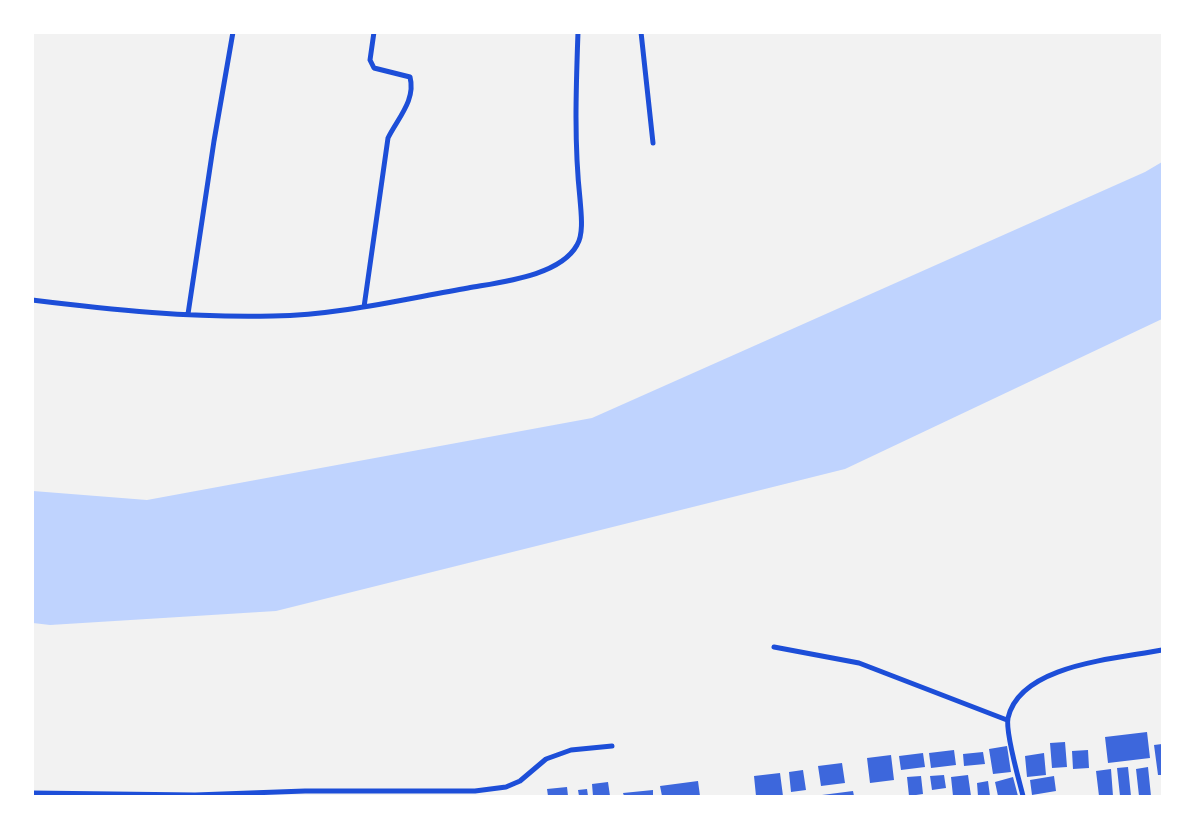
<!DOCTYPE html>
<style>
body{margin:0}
#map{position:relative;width:1195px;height:829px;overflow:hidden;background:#f2f2f2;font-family:Quicksand,sans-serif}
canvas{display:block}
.frame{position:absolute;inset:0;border:34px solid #fff;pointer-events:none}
</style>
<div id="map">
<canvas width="1195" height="829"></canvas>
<div class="frame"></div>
</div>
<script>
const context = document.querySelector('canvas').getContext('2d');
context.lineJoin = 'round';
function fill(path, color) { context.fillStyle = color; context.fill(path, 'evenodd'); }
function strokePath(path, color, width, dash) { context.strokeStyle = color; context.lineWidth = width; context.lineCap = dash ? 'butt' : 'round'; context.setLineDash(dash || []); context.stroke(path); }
fill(new Path2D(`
 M 1162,162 L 1162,319 L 845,469 L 276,611 L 50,625 L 33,623 L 33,491 L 147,500 L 592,418 L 1145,172 Z`), '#bfd3fe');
fill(new Path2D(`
 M 1147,732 L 1150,758 L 1108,763 L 1105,737 Z
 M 1065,742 L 1067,767 L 1052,768 L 1050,743 Z
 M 1162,744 L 1162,775 L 1158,775 L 1154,745 Z
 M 1007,746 L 1011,772 L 993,774 L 989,749 Z
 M 954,750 L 956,765 L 931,768 L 929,753 Z
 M 1088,750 L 1089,768 L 1073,769 L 1072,751 Z
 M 983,752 L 985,764 L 964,766 L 963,754 Z
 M 923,753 L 925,767 L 901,770 L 899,756 Z
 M 1044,753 L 1046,775 L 1027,777 L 1025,756 Z
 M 891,755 L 894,780 L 870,783 L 867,758 Z
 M 842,763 L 845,783 L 821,786 L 818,766 Z
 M 1128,767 L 1131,796 L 1120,796 L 1117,768 Z
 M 1148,767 L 1151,796 L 1139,796 L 1136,769 Z
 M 1111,769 L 1113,796 L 1099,796 L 1096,771 Z
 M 803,770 L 806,790 L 791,792 L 789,772 Z
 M 780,773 L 783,796 L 756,796 L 754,776 Z
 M 944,775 L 946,788 L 932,790 L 930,776 Z
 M 968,775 L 971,796 L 953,796 L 951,777 Z
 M 921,776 L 923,794 L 909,796 L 907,777 Z
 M 1054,776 L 1056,791 L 1032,795 L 1030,780 Z
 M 1013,777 L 1018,796 L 998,796 L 995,782 Z
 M 698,781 L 700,796 L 662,796 L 660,786 Z
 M 988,781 L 990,796 L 978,796 L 977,783 Z
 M 608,782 L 610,796 L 593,796 L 592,784 Z
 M 567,787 L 568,796 L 548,796 L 547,789 Z
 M 587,789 L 588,796 L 579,796 L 578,790 Z
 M 653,790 L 653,796 L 624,796 L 623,793 Z
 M 853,791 L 854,796 L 822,796 L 822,795 Z`), '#3d67dc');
strokePath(new Path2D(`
 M 641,32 L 653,143
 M 32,300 C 112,310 192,318 273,316 C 338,315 404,299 468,288 C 501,282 560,276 577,245 C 584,234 581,212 580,199 C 574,143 576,89 578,32
 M 364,307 L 388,138 C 398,118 416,100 410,77 L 374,68 L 370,60 L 374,32
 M 188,314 L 214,141 L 233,32
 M 774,647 L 859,663 L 1007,720
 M 32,793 L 195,795 L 305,791 L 475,791 L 506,787 L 520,781 L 546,759 L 571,750 L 612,746
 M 1023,796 C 1019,780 1005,732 1008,718 C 1020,664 1117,659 1162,650`), '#1d4ed8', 5);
</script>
